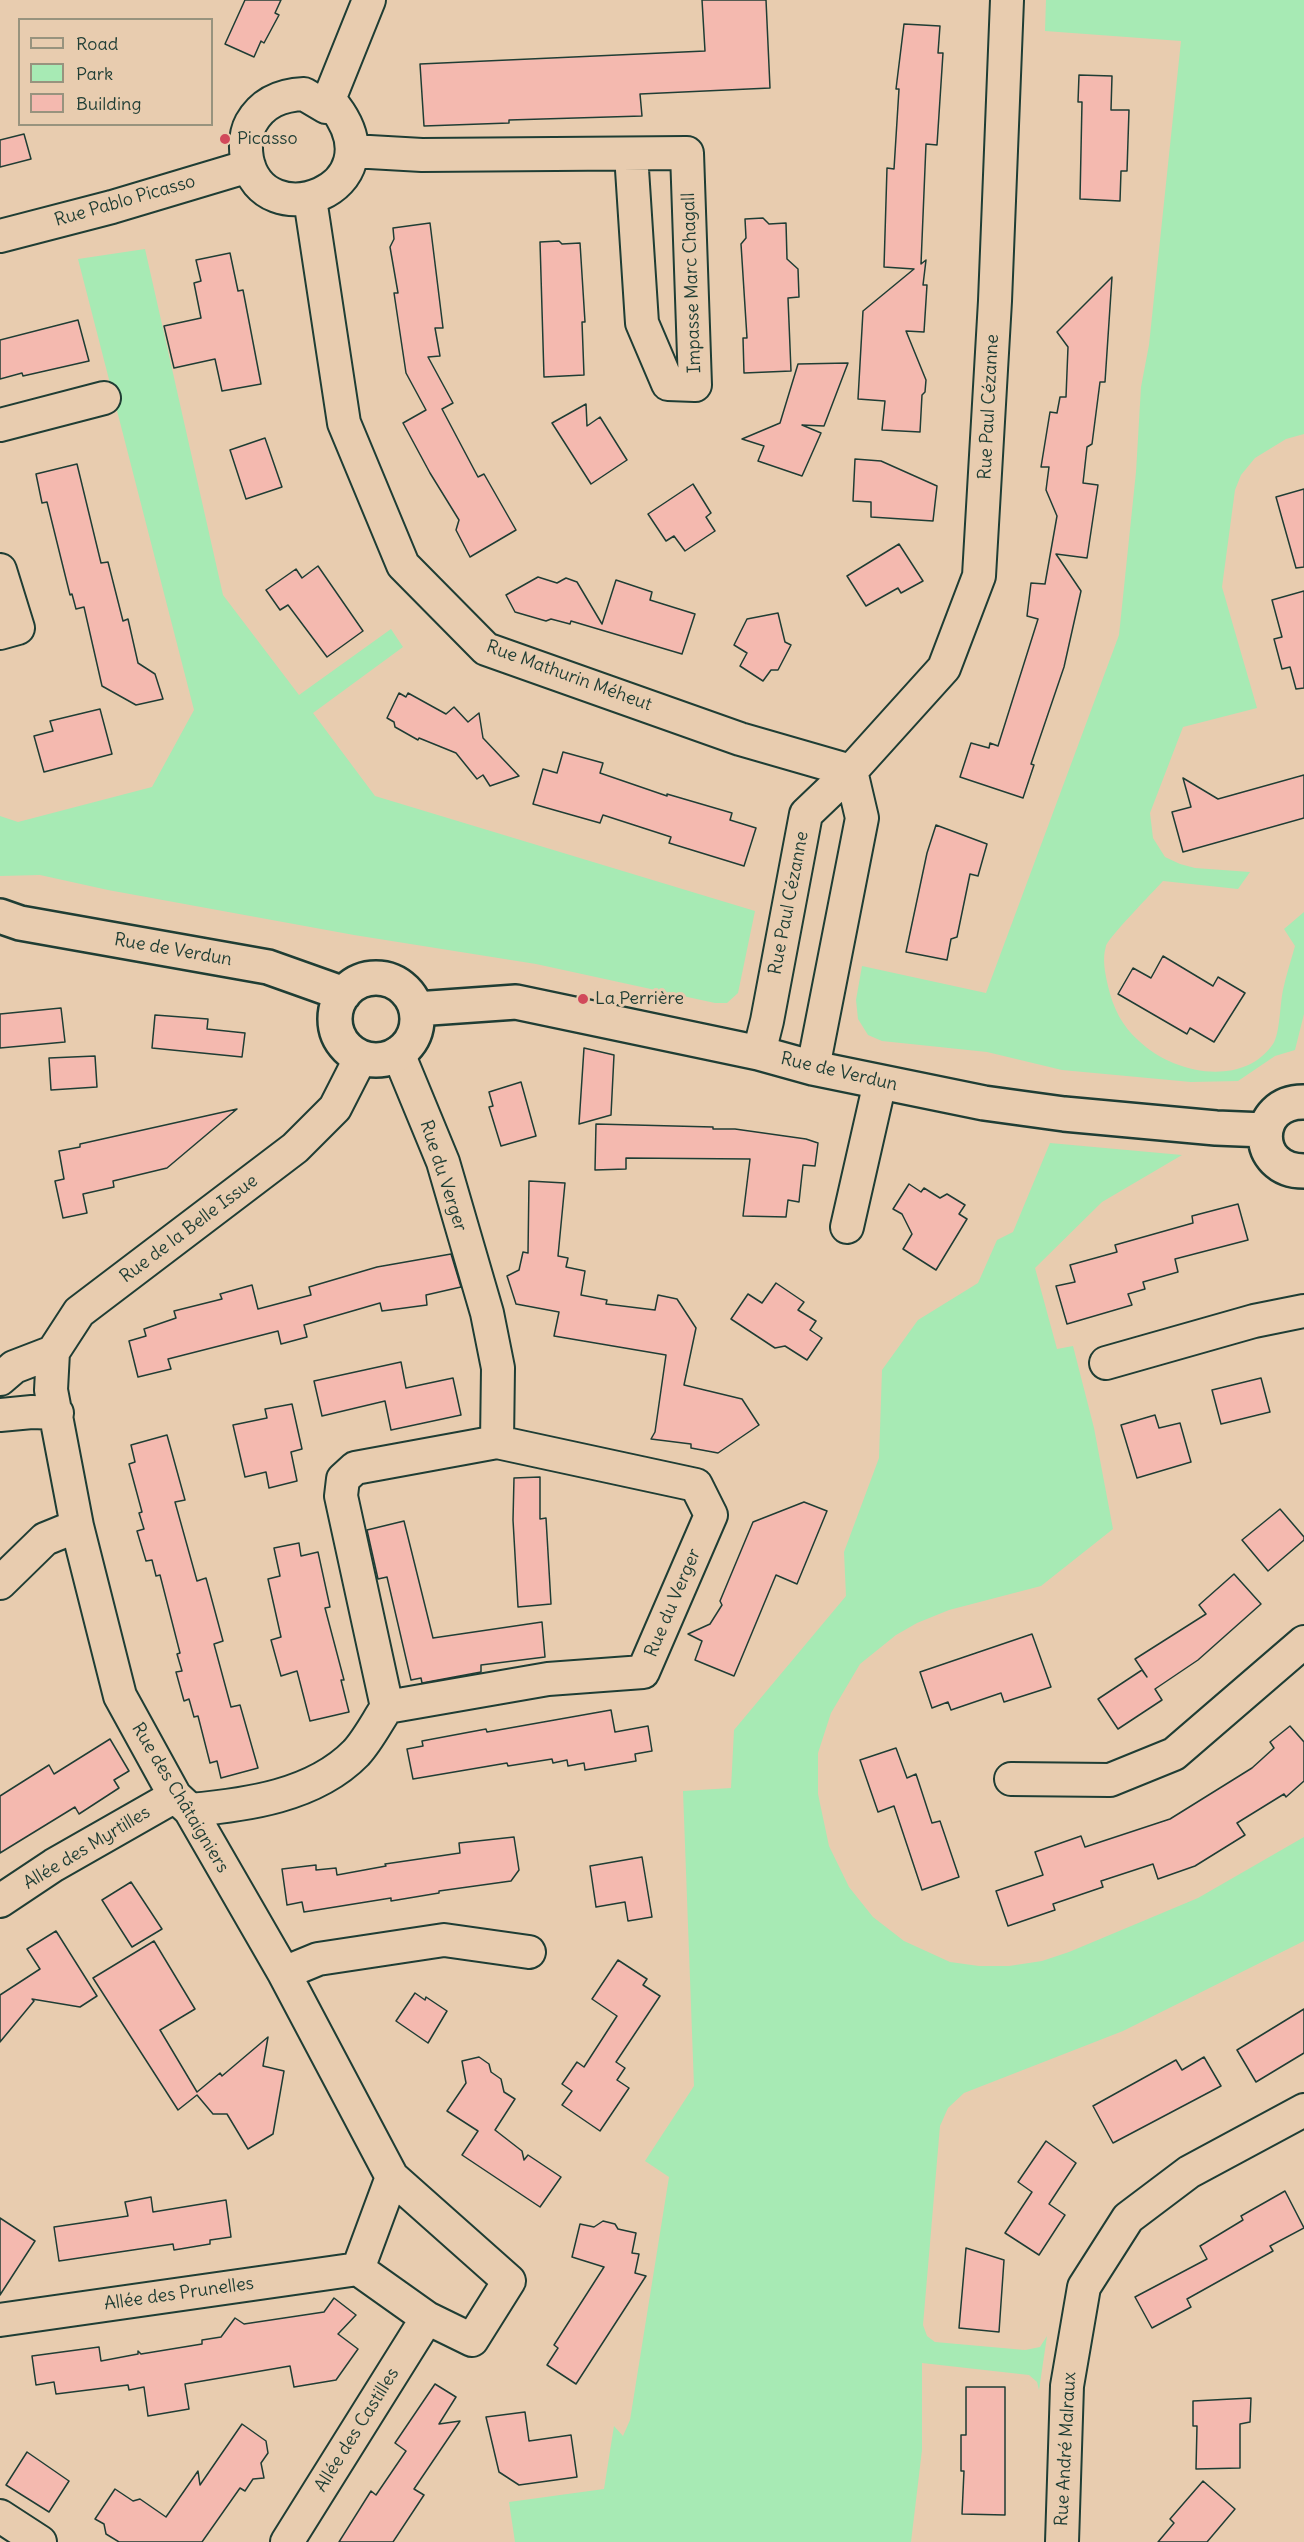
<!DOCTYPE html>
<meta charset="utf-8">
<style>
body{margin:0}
#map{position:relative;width:1304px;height:2542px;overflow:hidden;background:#e8ccaf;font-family:Delius,sans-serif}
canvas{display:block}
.legend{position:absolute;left:18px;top:18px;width:195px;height:108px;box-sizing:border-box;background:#e8ccaf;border:2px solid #98937e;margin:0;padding:8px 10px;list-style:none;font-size:18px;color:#1f3d34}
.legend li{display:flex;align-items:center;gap:12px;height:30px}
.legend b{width:30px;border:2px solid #98937e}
</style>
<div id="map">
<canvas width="1304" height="2542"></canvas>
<ul class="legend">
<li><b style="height:8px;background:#e8ccaf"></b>Road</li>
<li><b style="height:16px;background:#a7eab4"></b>Park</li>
<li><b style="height:16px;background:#f4b9af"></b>Building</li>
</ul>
</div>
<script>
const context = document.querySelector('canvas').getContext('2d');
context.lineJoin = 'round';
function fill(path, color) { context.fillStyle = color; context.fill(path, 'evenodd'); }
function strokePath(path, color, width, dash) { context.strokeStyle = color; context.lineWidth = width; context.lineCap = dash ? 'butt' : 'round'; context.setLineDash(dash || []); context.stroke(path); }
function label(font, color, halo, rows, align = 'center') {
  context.font = font + ' Delius,sans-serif'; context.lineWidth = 6; context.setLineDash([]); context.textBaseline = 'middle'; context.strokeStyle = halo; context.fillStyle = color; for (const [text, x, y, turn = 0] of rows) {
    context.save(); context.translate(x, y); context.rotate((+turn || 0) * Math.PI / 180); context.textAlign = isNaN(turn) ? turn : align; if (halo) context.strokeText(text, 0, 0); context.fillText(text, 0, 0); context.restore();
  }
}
fill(new Path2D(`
 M 1046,0 L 1304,0 L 1304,434 L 1286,439 L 1255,458 L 1241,475 L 1235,490 L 1222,587 L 1257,708 L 1183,727 L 1150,813 L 1153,838 L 1165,857 L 1180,864 L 1195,868 L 1250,872 L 1238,889 L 1163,881 C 1154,891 1109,937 1106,946 C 1102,959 1105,973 1108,986 C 1113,1008 1122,1026 1139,1041 C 1173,1074 1243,1088 1273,1044 C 1280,1034 1280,1003 1283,990 C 1286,975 1291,961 1295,946 L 1284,929 L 1304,912 L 1304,1014 L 1295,1050 L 1275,1056 L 1238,1081 L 1191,1082 L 1062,1070 L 987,1052 L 882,1041 L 868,1035 L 858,1019 L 856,1000 L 862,966 L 986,993 L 1119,635 L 1136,472 L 1141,387 L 1149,345 L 1181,41 L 1045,31 Z
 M 145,249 L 223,595 L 299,695 L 391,629 L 403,647 L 313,713 L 375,796 L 755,911 L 738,993 L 727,1003 L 715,1003 L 536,964 L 354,935 L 108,890 L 40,875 L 0,876 L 0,816 L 18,822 L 152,787 L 194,710 L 78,259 Z
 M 1050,1143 L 1182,1155 L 1102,1202 L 1035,1268 L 1057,1349 L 1073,1346 L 1094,1428 L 1113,1529 L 1041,1586 L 949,1610 L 917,1623 L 896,1635 L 860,1664 L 831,1713 L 818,1753 L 818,1794 L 829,1846 L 849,1887 L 873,1917 L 904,1941 L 950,1962 L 979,1966 L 1009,1966 L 1042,1961 L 1069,1952 L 1198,1898 L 1304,1837 L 1304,1941 L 1123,2031 L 964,2093 L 948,2108 L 940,2126 L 923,2325 L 927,2336 L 935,2342 L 1025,2350 L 1040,2347 L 1047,2336 L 1039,2390 L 1037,2382 L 1029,2375 L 922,2363 L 922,2450 L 911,2542 L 515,2542 L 509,2502 L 604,2489 L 614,2426 L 623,2436 L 630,2420 L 669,2177 L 645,2161 L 694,2086 L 683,1791 L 731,1788 L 734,1730 L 846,1596 L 844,1552 L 879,1458 L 882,1370 L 918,1320 L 978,1283 L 997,1240 L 1013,1232 Z`), '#a7eab4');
const building = new Path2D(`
 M 245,0 L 281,0 L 275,13 L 279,15 L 264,43 L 261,41 L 254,57 L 225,44 Z
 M 702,0 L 766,0 L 770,88 L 640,94 L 642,116 L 509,120 L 509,123 L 424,126 L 420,64 L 705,51 Z
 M 904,24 L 940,26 L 938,53 L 943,53 L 937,145 L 926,144 L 921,264 L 926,260 L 923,285 L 927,285 L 924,332 L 906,331 L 926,380 L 925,392 L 922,395 L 920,432 L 882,430 L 885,401 L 858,399 L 863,311 L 914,269 L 884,267 L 887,168 L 894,169 L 899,89 L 896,89 Z
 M 1079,75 L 1112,76 L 1111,110 L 1129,110 L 1127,171 L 1121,171 L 1120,201 L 1080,199 L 1082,102 L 1078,102 Z
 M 24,134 L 31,159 L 0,167 L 0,140 Z
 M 763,218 L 769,224 L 786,223 L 787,259 L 798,269 L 799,297 L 788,298 L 791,371 L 744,373 L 743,338 L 747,338 L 741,244 L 746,238 L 745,219 Z
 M 430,223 L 443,328 L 435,328 L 440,356 L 428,357 L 453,403 L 442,409 L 478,477 L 484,474 L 516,530 L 470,557 L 456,530 L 459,520 L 430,473 L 403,423 L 426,410 L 406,373 L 394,293 L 398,293 L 390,247 L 394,239 L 393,228 Z
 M 559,241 L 562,244 L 580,243 L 585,322 L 582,322 L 584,375 L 544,377 L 540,242 Z
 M 230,253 L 238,291 L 243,290 L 261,384 L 222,391 L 215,359 L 174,368 L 164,326 L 201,318 L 194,283 L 201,281 L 196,260 Z
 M 1112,277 L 1105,382 L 1100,382 L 1092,444 L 1087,447 L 1083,483 L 1098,485 L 1087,558 L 1056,554 L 1081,591 L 1064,667 L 1031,764 L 1034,765 L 1023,798 L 960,777 L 971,743 L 989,748 L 990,743 L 998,746 L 1038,619 L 1027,616 L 1031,583 L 1045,584 L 1057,516 L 1046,490 L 1049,467 L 1041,467 L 1050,412 L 1057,413 L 1060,397 L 1066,397 L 1068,347 L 1057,332 Z
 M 78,320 L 89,361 L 23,376 L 22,373 L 0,379 L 0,340 Z
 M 848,363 L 824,426 L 802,425 L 821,433 L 802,476 L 758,461 L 764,446 L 742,439 L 780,423 L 798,364 Z
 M 586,404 L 587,426 L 600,417 L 627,460 L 591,484 L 552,423 Z
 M 265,438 L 282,487 L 246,499 L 230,450 Z
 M 855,459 L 881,461 L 937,486 L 933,521 L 871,517 L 871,502 L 853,501 Z
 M 77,464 L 101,563 L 108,562 L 123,621 L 128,619 L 138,663 L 155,674 L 163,699 L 136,705 L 102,686 L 84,607 L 76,609 L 72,594 L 70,595 L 47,502 L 42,503 L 36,474 Z
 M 693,484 L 711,513 L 706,517 L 715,531 L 685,551 L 674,536 L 666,541 L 648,514 Z
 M 1304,489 L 1304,567 L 1296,568 L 1276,497 Z
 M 899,544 L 923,581 L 901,593 L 898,588 L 866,606 L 847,576 Z
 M 318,566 L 363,631 L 327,657 L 288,605 L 280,610 L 266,590 L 296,569 L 302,578 Z
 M 538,577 L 557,583 L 566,578 L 577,582 L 602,624 L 616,580 L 652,592 L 650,600 L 695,614 L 682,654 L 571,621 L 570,624 L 551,619 L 546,621 L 515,612 L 506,595 Z
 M 1304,591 L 1304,688 L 1296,689 L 1290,667 L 1282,669 L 1274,639 L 1282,637 L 1272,600 Z
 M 778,613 L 785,642 L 791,645 L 778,670 L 771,670 L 763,681 L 740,666 L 747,653 L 734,645 L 747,619 Z
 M 399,693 L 406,697 L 408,693 L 446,714 L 454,707 L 468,722 L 479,713 L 483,738 L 519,776 L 490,786 L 483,775 L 477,779 L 456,753 L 419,738 L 418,740 L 395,727 L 394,722 L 387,718 Z
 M 100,709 L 112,754 L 44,772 L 34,736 L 53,731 L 50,721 Z
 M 563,752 L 603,763 L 600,773 L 667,796 L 667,794 L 732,813 L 730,820 L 756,828 L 744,866 L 669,843 L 671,837 L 603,815 L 600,823 L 533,804 L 543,769 L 557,773 Z
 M 1304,775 L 1304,818 L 1183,852 L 1172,812 L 1191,807 L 1183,778 L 1218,799 Z
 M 936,825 L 987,844 L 978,876 L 970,874 L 957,937 L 951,939 L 947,960 L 906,952 L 927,853 Z
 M 1163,956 L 1213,986 L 1218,977 L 1245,993 L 1214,1042 L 1190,1028 L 1187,1034 L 1118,994 L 1133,968 L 1151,978 Z
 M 61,1008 L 65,1042 L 0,1048 L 0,1014 Z
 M 155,1015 L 208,1019 L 207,1029 L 245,1033 L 242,1057 L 152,1048 Z
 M 584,1048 L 614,1055 L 611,1115 L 579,1124 Z
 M 95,1056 L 97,1087 L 51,1090 L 49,1058 Z
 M 521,1082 L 536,1136 L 501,1146 L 489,1107 L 493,1106 L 489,1092 Z
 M 237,1109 L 167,1168 L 113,1181 L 114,1187 L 83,1194 L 87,1213 L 63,1218 L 55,1181 L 64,1179 L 59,1151 L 80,1147 L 80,1144 Z
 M 596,1124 L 713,1127 L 713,1129 L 735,1129 L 806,1139 L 818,1143 L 815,1166 L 803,1165 L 799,1202 L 788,1200 L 786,1217 L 743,1216 L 750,1159 L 626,1158 L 626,1169 L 595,1170 Z
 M 529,1181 L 565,1183 L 558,1256 L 568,1258 L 566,1267 L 585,1271 L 581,1295 L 607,1300 L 606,1304 L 655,1310 L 658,1295 L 677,1299 L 696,1328 L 684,1385 L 742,1399 L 759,1425 L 718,1453 L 691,1448 L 691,1444 L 651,1439 L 655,1432 L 666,1355 L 554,1336 L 559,1312 L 516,1304 L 507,1276 L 519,1270 L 523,1252 L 528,1253 Z
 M 909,1184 L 921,1192 L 924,1188 L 940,1198 L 947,1194 L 965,1205 L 959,1214 L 967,1219 L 936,1270 L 903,1249 L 912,1234 L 902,1214 L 893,1209 Z
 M 1238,1204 L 1248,1240 L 1175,1259 L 1178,1272 L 1143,1282 L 1145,1289 L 1128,1294 L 1132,1305 L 1067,1324 L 1056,1286 L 1075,1282 L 1070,1265 L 1117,1252 L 1115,1245 L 1193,1223 L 1192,1216 Z
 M 451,1254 L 461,1287 L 426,1295 L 427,1305 L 382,1311 L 380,1303 L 304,1325 L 307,1337 L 281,1344 L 278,1331 L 168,1359 L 171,1369 L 138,1377 L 129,1341 L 146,1336 L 144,1329 L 176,1318 L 174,1311 L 222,1299 L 220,1294 L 252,1285 L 258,1309 L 311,1295 L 309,1287 L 377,1267 Z
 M 776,1283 L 804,1302 L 798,1310 L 816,1321 L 810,1330 L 822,1338 L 807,1360 L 785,1346 L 775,1348 L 731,1319 L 748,1294 L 762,1303 Z
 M 401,1362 L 406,1388 L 453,1378 L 461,1415 L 391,1430 L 385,1401 L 322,1416 L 314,1381 Z
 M 1261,1378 L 1270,1412 L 1221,1424 L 1212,1390 Z
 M 292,1404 L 302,1449 L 291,1452 L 297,1481 L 269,1488 L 266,1472 L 245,1477 L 233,1425 L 267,1418 L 265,1409 Z
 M 1155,1415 L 1159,1428 L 1180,1423 L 1191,1462 L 1137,1478 L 1121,1425 Z
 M 167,1435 L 185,1500 L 175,1502 L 197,1581 L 206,1578 L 223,1641 L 214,1644 L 231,1707 L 240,1705 L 258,1768 L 221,1778 L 217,1761 L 210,1763 L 198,1716 L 194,1717 L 189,1699 L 184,1701 L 176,1672 L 182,1671 L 177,1654 L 180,1653 L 160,1575 L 156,1576 L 152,1560 L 146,1561 L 137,1531 L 144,1529 L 139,1513 L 142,1512 L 129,1464 L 135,1462 L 131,1445 Z
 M 540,1477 L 540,1519 L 546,1518 L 551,1604 L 518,1607 L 513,1520 L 514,1478 Z
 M 804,1502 L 827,1511 L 797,1584 L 776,1575 L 734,1676 L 695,1660 L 702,1641 L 688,1634 L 710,1624 L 722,1605 L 720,1601 L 753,1522 Z
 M 1280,1509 L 1304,1537 L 1304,1540 L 1268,1571 L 1242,1540 Z
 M 404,1521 L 433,1638 L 542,1622 L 545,1657 L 481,1665 L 481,1672 L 422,1683 L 421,1678 L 411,1680 L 387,1577 L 378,1579 L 367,1530 Z
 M 299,1543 L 301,1556 L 318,1552 L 330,1607 L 325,1608 L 344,1680 L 341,1680 L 349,1712 L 310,1721 L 297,1671 L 281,1676 L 271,1640 L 281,1637 L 268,1579 L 280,1576 L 274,1548 Z
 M 1234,1574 L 1261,1604 L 1198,1660 L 1155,1689 L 1162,1700 L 1118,1729 L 1098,1699 L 1142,1670 L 1147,1677 L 1135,1659 L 1206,1614 L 1199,1605 Z
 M 1032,1634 L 1051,1687 L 1004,1702 L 1001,1693 L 951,1710 L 948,1702 L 932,1708 L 920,1672 Z
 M 611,1710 L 615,1732 L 648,1726 L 652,1751 L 635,1754 L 636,1761 L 585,1770 L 584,1763 L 568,1766 L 567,1760 L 553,1763 L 552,1759 L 508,1766 L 507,1763 L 413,1779 L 407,1749 L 423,1746 L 422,1741 L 486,1729 L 487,1732 Z
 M 1290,1726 L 1304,1742 L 1304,1781 L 1286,1797 L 1284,1794 L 1237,1823 L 1245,1835 L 1195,1866 L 1158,1879 L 1153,1864 L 1101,1881 L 1103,1887 L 1053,1904 L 1055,1910 L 1008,1926 L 996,1891 L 1043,1875 L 1035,1852 L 1081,1836 L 1085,1847 L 1170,1819 L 1252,1768 L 1274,1748 L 1270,1742 Z
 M 110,1739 L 129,1771 L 114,1780 L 119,1788 L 79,1814 L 75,1807 L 0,1853 L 0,1796 L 49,1765 L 54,1774 Z
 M 896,1748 L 907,1778 L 916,1774 L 932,1823 L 940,1821 L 959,1877 L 922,1890 L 894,1806 L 878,1812 L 860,1760 Z
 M 514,1837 L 519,1870 L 511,1881 L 439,1891 L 439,1893 L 391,1901 L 391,1898 L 304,1912 L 302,1902 L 287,1905 L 282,1869 L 316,1865 L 316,1870 L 336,1868 L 337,1875 L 386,1866 L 385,1864 L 460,1853 L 459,1843 Z
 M 642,1857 L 652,1917 L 628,1921 L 625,1902 L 596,1907 L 590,1866 Z
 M 131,1882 L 162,1929 L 132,1947 L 102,1900 Z
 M 56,1931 L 97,1996 L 80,2007 L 32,1999 L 34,2001 L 0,2042 L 0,1995 L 40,1969 L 27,1949 Z
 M 154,1941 L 195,2009 L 160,2030 L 197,2092 L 220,2073 L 222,2076 L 268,2037 L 263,2066 L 284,2071 L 273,2134 L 248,2149 L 227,2114 L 213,2114 L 197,2095 L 178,2110 L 93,1978 Z
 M 618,1960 L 647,1979 L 643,1985 L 660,1996 L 616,2062 L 625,2068 L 617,2080 L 629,2088 L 600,2131 L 562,2105 L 572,2091 L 562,2084 L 577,2062 L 584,2067 L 617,2016 L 592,1999 Z
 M 415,1993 L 425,2000 L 426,1997 L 447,2011 L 428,2043 L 396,2021 Z
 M 1304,2009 L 1304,2053 L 1256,2082 L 1237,2050 Z
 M 479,2057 L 489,2064 L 491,2072 L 501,2079 L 504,2092 L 515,2099 L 495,2130 L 522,2151 L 524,2160 L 528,2155 L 561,2177 L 540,2207 L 462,2155 L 478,2131 L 447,2111 L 466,2083 L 462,2061 Z
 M 1204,2057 L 1221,2086 L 1113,2143 L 1093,2106 L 1176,2060 L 1182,2070 Z
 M 1046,2141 L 1076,2163 L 1049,2204 L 1065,2215 L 1039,2255 L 1005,2233 L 1032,2192 L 1018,2182 Z
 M 1285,2191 L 1304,2228 L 1270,2246 L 1273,2251 L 1187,2299 L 1191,2307 L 1152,2328 L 1135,2297 L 1207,2259 L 1200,2246 L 1243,2220 L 1241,2216 Z
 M 151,2197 L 153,2212 L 226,2200 L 231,2237 L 210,2240 L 210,2244 L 174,2250 L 173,2244 L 59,2261 L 54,2227 L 128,2216 L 125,2202 Z
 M 0,2218 L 35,2241 L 0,2295 Z
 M 603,2221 L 615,2224 L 618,2229 L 636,2233 L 632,2253 L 639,2254 L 635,2273 L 646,2276 L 576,2384 L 547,2365 L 558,2348 L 554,2345 L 604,2267 L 572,2257 L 580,2224 L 594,2227 Z
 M 966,2248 L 1004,2260 L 999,2332 L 959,2328 Z
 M 334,2298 L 356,2315 L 338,2334 L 358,2349 L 336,2380 L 294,2387 L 290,2366 L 185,2384 L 189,2409 L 148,2416 L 144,2387 L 129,2390 L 128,2385 L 56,2394 L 54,2382 L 36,2385 L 32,2356 L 99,2347 L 101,2361 L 138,2354 L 138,2351 L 141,2354 L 202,2344 L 202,2340 L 221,2337 L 235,2318 L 244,2324 L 324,2312 Z
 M 435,2384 L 456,2397 L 439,2424 L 460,2421 L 414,2489 L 424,2495 L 393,2542 L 339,2542 L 371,2491 L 376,2495 L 406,2451 L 395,2443 Z
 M 966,2387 L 1005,2387 L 1005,2515 L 962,2514 L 964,2471 L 961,2471 L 961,2435 L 966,2435 Z
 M 1251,2398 L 1250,2422 L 1240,2424 L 1240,2468 L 1196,2469 L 1197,2426 L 1193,2426 L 1193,2401 Z
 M 525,2412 L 529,2441 L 571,2435 L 577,2477 L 519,2485 L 499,2472 L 486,2417 Z
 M 242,2424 L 266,2441 L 268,2453 L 261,2463 L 264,2478 L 253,2479 L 245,2491 L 240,2488 L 202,2542 L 119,2542 L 106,2534 L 104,2524 L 95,2519 L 115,2489 L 133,2501 L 140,2499 L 166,2517 L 198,2471 L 200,2485 Z
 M 27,2452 L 69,2481 L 49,2512 L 6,2485 Z
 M 1203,2481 L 1235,2509 L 1207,2542 L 1158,2542 L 1174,2523 L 1170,2519 Z`);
fill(building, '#f4b9af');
strokePath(building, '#1f3d34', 1.5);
const minor = new Path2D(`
 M 304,94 L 326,107 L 335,107 C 398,190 263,238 247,159 C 245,146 245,134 251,123 C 263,102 281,95 304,94 Z
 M 326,107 L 369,0
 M 352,151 L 422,155 L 687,153 L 695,385 L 668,384 L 642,323 L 631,154
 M 310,199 L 344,423 L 403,565 L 486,649 L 740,739 L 851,771 L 944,668 L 979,576 L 995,301 L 1007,0
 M 0,236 L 112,207 L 249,166
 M 0,425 L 104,398
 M 0,570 L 18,628 L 0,633
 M 398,1053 L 443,1162 L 487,1313 L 498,1368 L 497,1442
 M 759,1053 L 767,1021 L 806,814 L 851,771 L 862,818 L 813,1068
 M 847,1227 L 880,1082
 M 53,1352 L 51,1390 L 77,1526 L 120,1696 L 175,1796 L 190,1810 L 284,1973 L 392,2177 L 358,2269
 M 1106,1363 L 1254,1321 L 1304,1311
 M 0,1379 L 14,1367 L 53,1352 L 79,1312 L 295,1148 L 335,1108 L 361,1057
 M 0,1415 L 32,1412 L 57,1413
 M 497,1442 L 696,1485 L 711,1515 L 643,1672 L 548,1679 L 387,1707 L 341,1496 L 343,1479 L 355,1468 Z
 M 0,1583 L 45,1539 L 77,1526
 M 1011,1779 L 1110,1780 L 1174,1754 L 1304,1642
 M 190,1810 C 246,1805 314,1796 356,1753 C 368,1740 377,1722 387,1707
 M 0,1901 L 54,1865 L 175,1796
 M 284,1973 L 318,1959 L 444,1940 L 529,1952
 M 358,2269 L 427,2318 L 472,2340 L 509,2281 L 392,2177
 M 0,2320 L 358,2269
 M 0,2516 L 40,2542
 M 287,2542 L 427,2318
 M 1062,2542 L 1067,2386 L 1084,2287 L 1128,2218 L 1189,2172 L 1304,2110`);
const tertiary = new Path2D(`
 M 0,916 L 20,923 L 268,967 L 344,994
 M335 1019a41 41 0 1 1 82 0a41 41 0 1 1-82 0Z
 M 416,1009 L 516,1002 L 759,1053 L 813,1068 L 984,1103 L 1064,1114 L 1216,1128 L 1265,1130
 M 1304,1102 C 1253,1101 1252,1171 1304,1171`);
strokePath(minor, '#1f3d34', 36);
strokePath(tertiary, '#1f3d34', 38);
strokePath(minor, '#e8ccaf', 32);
strokePath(tertiary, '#e8ccaf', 33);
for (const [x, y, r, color] of [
 [225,139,6,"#d1495b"],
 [583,999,6,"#d1495b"]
]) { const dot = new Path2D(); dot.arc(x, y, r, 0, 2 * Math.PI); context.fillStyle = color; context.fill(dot); strokePath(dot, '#e8ccaf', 2); }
label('18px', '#1f3d34', '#e8ccaf', [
 ["Picasso",237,139],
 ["La Perrière",595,999]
], 'left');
label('18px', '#1f3d34', '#e8ccaf', [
 ["Rue Pablo Picasso",125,201,-16],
 ["Impasse Marc Chagall",692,283,-92],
 ["Rue Paul Cézanne",989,407,-87],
 ["Rue Mathurin Méheut",569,676,20],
 ["Rue Paul Cézanne",789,903,-79],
 ["Rue de Verdun",173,950,10],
 ["Rue de Verdun",839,1072,13],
 ["Rue du Verger",443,1176,72],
 ["Rue de la Belle Issue",189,1229,-37],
 ["Rue du Verger",673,1603,-67],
 ["Rue des Châtaigniers",180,1798,59],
 ["Allée des Myrtilles",87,1848,-31],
 ["Allée des Prunelles",179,2294,-8],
 ["Allée des Castilles",357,2430,-58],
 ["Rue André Malraux",1066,2449,-87]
]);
</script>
